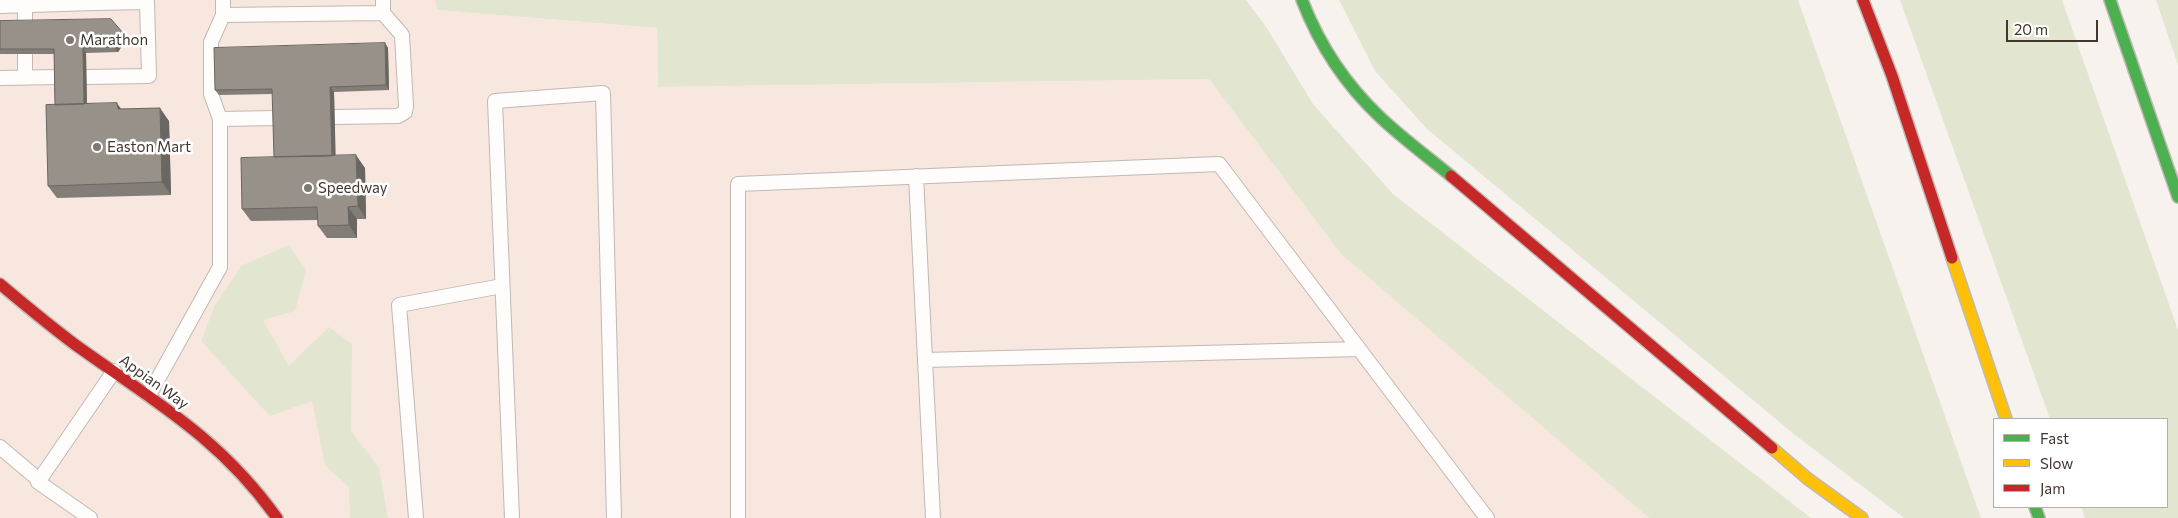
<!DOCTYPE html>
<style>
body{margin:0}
#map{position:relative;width:2178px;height:518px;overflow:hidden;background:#f8f2ee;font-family:Commissioner,sans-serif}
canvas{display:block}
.legend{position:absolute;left:1993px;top:418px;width:175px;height:90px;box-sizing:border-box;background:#fff;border:1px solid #b3afac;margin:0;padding:6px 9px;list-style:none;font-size:15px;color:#42362f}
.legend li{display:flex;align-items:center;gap:10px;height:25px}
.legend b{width:25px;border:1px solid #b3afac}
.scale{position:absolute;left:2006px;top:20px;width:92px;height:22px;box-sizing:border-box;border:2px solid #42362f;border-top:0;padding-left:6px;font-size:15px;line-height:18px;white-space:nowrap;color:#42362f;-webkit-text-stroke:4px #fff;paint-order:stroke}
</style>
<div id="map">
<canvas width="2178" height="518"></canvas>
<ul class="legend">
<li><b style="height:6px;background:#4caf50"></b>Fast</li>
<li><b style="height:6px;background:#ffc107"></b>Slow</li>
<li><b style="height:6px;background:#c62828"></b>Jam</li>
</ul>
<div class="scale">20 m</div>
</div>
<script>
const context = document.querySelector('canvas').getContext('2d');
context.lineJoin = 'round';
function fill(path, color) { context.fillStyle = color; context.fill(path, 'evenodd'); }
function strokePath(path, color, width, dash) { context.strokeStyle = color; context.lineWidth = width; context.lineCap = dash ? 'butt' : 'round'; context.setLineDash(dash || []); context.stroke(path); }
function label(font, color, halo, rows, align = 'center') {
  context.font = font + ' Commissioner,sans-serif'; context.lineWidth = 5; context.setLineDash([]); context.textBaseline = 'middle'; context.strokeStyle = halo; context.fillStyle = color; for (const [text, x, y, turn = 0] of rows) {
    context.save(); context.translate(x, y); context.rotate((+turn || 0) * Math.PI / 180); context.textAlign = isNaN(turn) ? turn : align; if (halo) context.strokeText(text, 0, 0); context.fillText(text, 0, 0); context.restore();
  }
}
fill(new Path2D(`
 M 0,0 L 435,0 L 437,10 L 657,28 L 658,87 L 1209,79 L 1341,254 L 1649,518 L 0,518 Z`), '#f7e7de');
fill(new Path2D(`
 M 435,0 L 1246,0 L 1267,28 L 1313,104 L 1393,194 L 1811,518 L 1649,518 L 1341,254 L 1209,79 L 658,87 L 657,28 L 437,10 Z
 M 1339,0 L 1798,0 L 1981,518 L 1904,518 L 1795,435 L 1427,129 L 1375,71 Z
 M 1900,0 L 2062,0 L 2178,330 L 2178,518 L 2085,518 L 2081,507 L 2167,507 L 2167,419 L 2050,419 Z
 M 2156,0 L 2178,0 L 2178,65 Z
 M 289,245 L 306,270 L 295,311 L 263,320 L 289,366 L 329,327 L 352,344 L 351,431 L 379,468 L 388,518 L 350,518 L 349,487 L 325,465 L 312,401 L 270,416 L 201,341 L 215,305 L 241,266 Z`), '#e2e6d1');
const lane = new Path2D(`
 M 25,5 L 25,25
 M 0,6 L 93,3 L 93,0
 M 223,15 L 383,13
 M 25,54 L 25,78
 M 87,77 L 149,76 L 147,2 L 93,3
 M 0,78 L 58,77
 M 334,117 L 398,116 L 405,112 L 406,106 L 402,35 L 383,13 L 383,0
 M 220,119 L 277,118
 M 916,176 L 925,360 L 1359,349
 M 925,360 L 933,518
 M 149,395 L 220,267 L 220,119 L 211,94 L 211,42 L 223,15 L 223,0
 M 0,447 L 39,480
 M 90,518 L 38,482 L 114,371
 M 416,518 L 399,305 L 502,286
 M 512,518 L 495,101 L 603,93 L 614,518
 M 738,518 L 738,184 L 1219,164 L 1487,518`);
const fast = new Path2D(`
 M 1302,0 C 1319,44 1346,85 1380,117 C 1402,138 1428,157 1451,176
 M 2110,0 L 2178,197
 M 2035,507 L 2039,518`);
const slow = new Path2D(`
 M 1952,258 L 2006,419
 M 1772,448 L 1808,479 L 1862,518`);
const jam = new Path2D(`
 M 1863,0 L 1892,76 L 1952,258
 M 1451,176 L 1772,448
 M 0,284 C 25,305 50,326 77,346 C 154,401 220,438 277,518`);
strokePath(lane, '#c0b9b4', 16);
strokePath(fast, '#c0b9b4', 14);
strokePath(slow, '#c0b9b4', 14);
strokePath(jam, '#c0b9b4', 14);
strokePath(lane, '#fefdfc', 14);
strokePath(fast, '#4caf50', 11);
strokePath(slow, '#ffc107', 11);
strokePath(jam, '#c62828', 11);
fill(new Path2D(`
 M 0,21 L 123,33 L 127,38 L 118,52 L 86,53 L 87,104 L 122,109 L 169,121 L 171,195 L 57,198 L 48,186 L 55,105 L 54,54 L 0,54 Z
 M 385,43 L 388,48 L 389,90 L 334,92 L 335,156 L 365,168 L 366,219 L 357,219 L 357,238 L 327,238 L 318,226 L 318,220 L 251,221 L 242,209 L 274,157 L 273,94 L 219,95 L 215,90 Z`), '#827d77');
fill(new Path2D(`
 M 123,33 L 127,38 L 118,52 L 114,47 Z
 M 385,43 L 388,48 L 389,90 L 386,85 Z
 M 83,48 L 86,53 L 87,116 L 84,112 Z
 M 330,87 L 334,92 L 336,168 L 332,164 Z
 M 117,103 L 126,116 L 118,109 Z
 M 160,108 L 169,121 L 171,195 L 162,182 Z
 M 356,155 L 365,168 L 366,219 L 358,206 Z
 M 348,207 L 357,219 L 357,238 L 349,225 Z`), '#6a6661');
const building = new Path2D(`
 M 111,19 L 123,33 L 114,47 L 83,48 L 84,104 L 55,105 L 54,49 L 0,49 L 0,21 Z
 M 385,43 L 386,85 L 330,87 L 332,156 L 274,157 L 272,89 L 215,90 L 214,48 Z
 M 117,103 L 118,109 L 160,108 L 162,182 L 48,186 L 46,105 Z
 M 356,155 L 358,206 L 348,207 L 349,225 L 318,226 L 317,207 L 242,209 L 241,158 Z`);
fill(building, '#97918a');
strokePath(building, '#6a6661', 1);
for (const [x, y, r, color] of [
 [70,40,5,"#827872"],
 [97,147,5,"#827872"],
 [308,188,5,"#827872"]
]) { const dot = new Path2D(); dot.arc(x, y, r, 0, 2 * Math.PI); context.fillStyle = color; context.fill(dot); strokePath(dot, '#fff', 2); }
label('15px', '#42362f', '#fff', [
 ["Marathon",80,40],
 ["Easton Mart",107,147],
 ["Speedway",318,188]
], 'left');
label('15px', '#42362f', '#fff', [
 ["Appian Way",154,382,36]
]);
</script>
